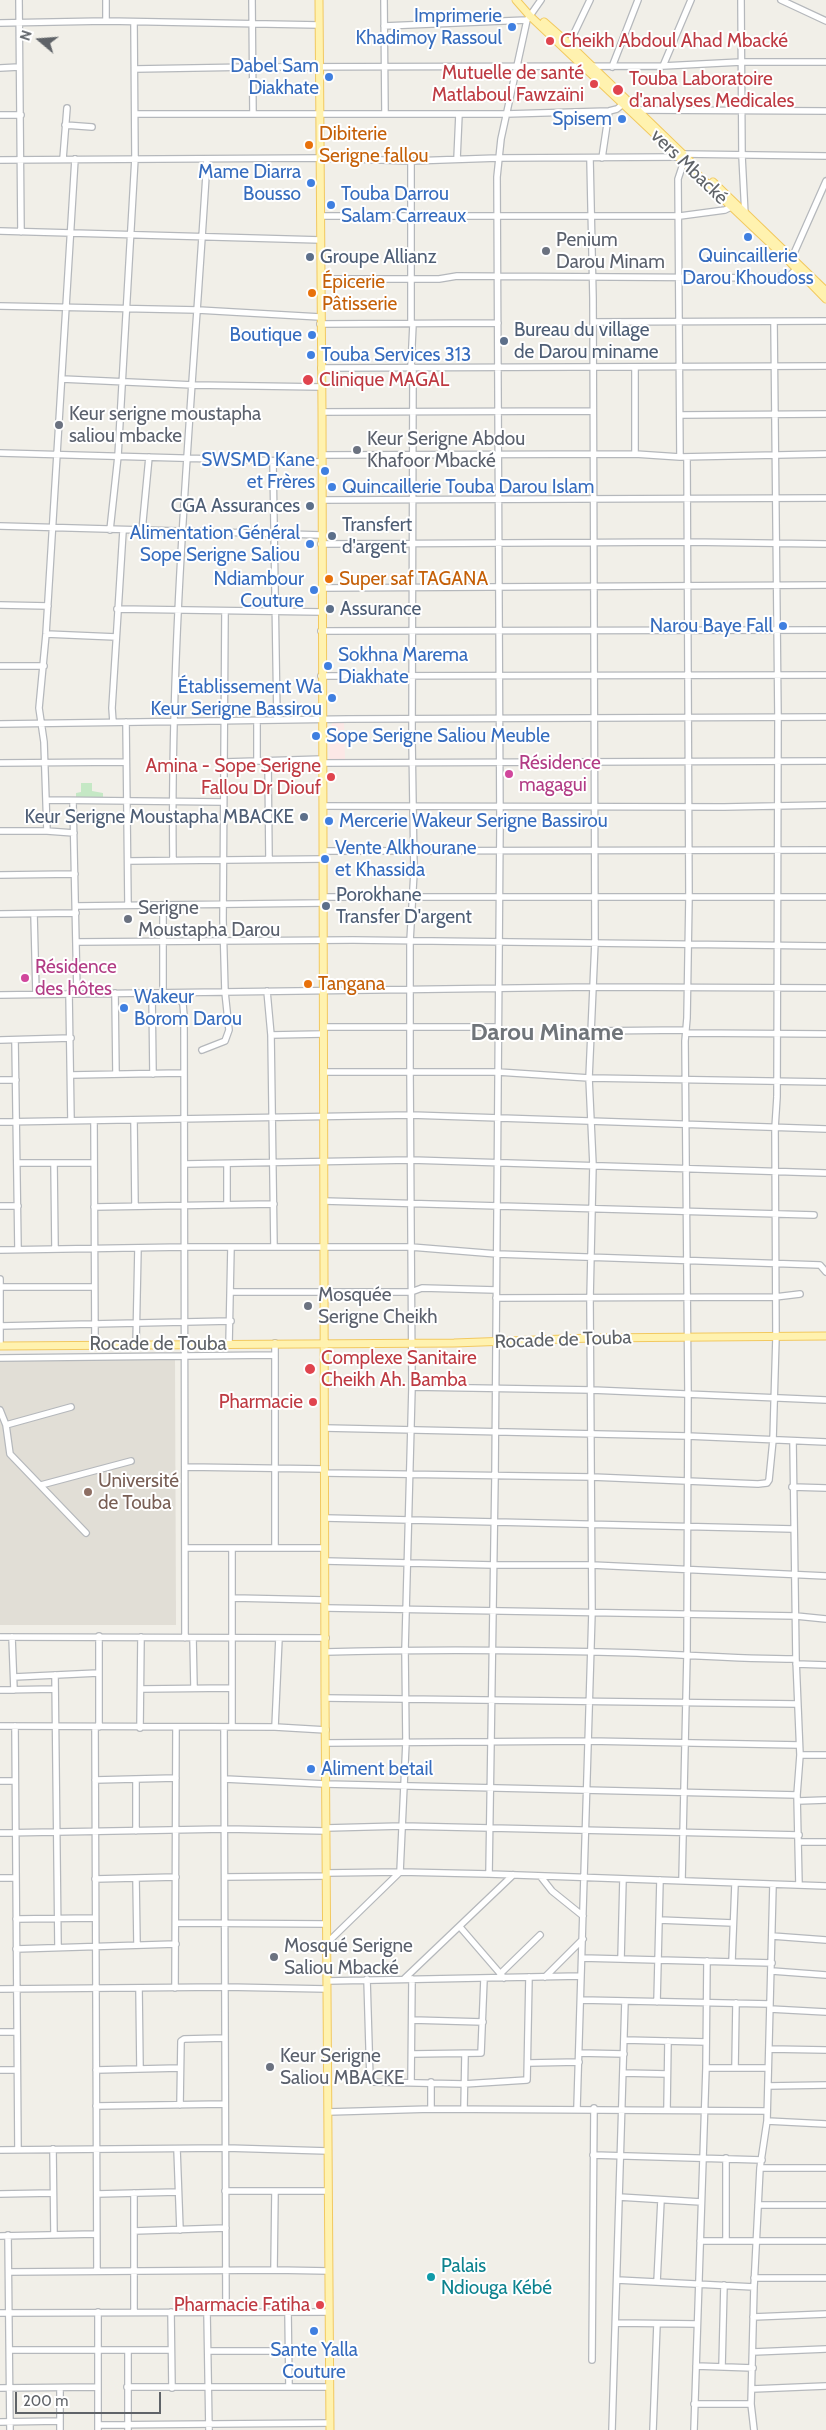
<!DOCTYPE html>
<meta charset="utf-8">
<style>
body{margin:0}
#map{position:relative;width:826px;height:2430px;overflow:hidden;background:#f1efe8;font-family:Cabin,sans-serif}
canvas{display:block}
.north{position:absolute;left:15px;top:15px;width:50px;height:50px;-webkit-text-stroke:4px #fff;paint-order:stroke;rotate:288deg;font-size:14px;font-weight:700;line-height:20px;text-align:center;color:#5f6368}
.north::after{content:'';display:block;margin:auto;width:18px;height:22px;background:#5f6368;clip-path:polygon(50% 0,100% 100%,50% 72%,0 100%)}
.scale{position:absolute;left:15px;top:2392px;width:146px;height:22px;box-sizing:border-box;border:2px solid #5f6368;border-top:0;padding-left:6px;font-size:15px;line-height:18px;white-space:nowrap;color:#5f6368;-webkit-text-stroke:4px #fff;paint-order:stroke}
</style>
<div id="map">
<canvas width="826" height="2430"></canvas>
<div class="north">N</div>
<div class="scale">200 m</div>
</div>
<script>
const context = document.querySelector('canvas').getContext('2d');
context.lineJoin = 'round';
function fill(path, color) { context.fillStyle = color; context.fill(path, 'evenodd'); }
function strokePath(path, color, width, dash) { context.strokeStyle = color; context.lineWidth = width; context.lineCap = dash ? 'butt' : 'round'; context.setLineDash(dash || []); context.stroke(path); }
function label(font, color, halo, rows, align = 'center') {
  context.font = font + ' Cabin,sans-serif'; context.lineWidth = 4; context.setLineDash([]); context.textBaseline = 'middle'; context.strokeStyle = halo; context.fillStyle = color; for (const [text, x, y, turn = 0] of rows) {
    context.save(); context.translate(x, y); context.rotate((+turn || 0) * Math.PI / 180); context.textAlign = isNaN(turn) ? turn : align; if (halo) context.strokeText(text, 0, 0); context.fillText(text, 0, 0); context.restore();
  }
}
fill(new Path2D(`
 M 175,1357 L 176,1625 L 0,1625 L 0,1360 Z`), '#e1ded6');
fill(new Path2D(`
 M 333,722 L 344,722 L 345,759 L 329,760 L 328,731 Z`), '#fce8e6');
fill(new Path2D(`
 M 81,783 L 92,783 L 92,791 L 103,793 L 103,801 L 76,801 L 76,793 L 81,792 Z`), '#c5e8c5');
const minor = new Path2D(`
 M 19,0 L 21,232
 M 252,0 L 253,114
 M 384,0 L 385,113
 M 741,0 L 742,156 L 745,215
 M 781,0 L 826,21
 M 106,21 L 106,0
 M 0,23 L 106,21 L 319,25
 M 384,26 L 527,20
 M 569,44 L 590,0
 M 663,66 L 691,0
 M 612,67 L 638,0
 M 0,68 L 19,67
 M 135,69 L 252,67 L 663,66 L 741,62 L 826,62
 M 636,110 L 826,111
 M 136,114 L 506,114 L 609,111 L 617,109 L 623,104
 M 0,115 L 21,115
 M 65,125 L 92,127
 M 683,154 L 826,156
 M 602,158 L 609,111
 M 63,159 L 67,108
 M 457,159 L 459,114
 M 0,160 L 321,158 L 411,161 L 498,158 L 679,157
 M 321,216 L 680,216 L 725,210 L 731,207
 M 0,231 L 321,240
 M 791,260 L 826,181
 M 321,279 L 439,279 L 457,276 L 771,278 L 790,275 L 800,266
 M 0,306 L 198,310 L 320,317
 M 593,322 L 826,321
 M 320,324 L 498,323
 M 411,324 L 411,161
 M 411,367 L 413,324
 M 321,368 L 826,366
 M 62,379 L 193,385 L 322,387
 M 322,412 L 592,411
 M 680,415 L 826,414
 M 0,453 L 322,462
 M 635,454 L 635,367
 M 322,455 L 635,454 L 680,457 L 826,454
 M 680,457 L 678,179 L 682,167 L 685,163
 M 273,461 L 277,720
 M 322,500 L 826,498
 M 0,526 L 322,535
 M 110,530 L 118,456 L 135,158 L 134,23
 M 142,531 L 149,457
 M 321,544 L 688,542 L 826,544
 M 321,588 L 826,585
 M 0,605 L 48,606
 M 117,609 L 322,612
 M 321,631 L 826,630
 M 46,634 L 116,637
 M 0,666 L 44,666
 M 321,676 L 826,675
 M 257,721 L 257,761
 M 113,722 L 112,708 L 123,531
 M 126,722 L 128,905
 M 0,724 L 348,719 L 826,717
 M 268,761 L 269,859
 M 225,762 L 323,759
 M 0,763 L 126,762
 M 323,763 L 826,761
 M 46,800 L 223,802
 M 73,802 L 77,993
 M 323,806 L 724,807 L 826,805
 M 0,831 L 47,831
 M 74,833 L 47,831 L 44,742 L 39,708 L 46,634 L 75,159
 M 323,851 L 826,850
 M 173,860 C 170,626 193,393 207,159
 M 128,861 L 323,859
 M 0,875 L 75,874
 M 323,897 L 826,897
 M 76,906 L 323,903
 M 0,914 L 76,913
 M 34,914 L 36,994
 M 76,942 L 353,940 L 826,946
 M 267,991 L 271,1035 L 274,1247
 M 69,993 L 71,1121
 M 115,993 L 116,1074
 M 152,993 L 153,1074
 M 163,993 L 163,906
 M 176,993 L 183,1004 L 184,1016 L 185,1638
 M 0,995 L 593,987 L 826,988
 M 324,1027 L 498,1027
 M 590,1031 L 686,1030
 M 686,1033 L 826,1034
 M 271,1035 L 323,1034
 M 0,1040 L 71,1038
 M 15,1040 L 18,1249
 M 202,1050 L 225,1041 L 229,1030 L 225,992 L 223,920 L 225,611
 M 323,1072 L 498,1072 L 589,1078 L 826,1082
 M 71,1075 L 182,1073
 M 0,1080 L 16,1080
 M 134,1120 L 135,1206
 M 0,1122 L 411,1115 L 826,1129
 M 94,1122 L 95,1345
 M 17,1163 L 93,1163
 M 54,1163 L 55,1248
 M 185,1164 L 411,1160 L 825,1173
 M 324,1201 L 814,1215
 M 227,1204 L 227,1164
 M 0,1206 L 18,1206
 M 94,1207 L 274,1204
 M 0,1250 L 185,1247 L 411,1247 L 497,1254 L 820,1265 L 826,1272
 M 0,1279 L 0,1346
 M 0,1287 L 94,1287
 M 231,1292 L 411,1292 L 422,1288 L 496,1290
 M 496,1298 L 775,1297 L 800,1294
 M 0,1326 L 231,1321
 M 275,1343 L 275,1548
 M 229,1344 L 231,1247
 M 136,1345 L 138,1248
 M 0,1358 L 275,1355
 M 412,1387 L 592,1390 L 826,1400
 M 0,1410 L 6,1425 L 10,1454 L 86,1533
 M 6,1425 L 71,1407
 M 325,1428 L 687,1436 L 826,1442
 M 793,1441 L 796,1659 L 800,1755 L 797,1795 L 799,1885
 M 186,1467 L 325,1469
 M 325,1473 L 592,1477 L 758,1484 L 767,1483 L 769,1480 L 773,1440 L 776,1337 L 775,1128 L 777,1097 L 778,718 L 774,322
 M 41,1485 L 131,1461
 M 792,1487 L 826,1488
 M 325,1518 L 793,1529
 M 186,1548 L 325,1548
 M 325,1561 L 493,1565 L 592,1565 L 826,1576
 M 233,1598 L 325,1600
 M 326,1608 L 796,1616 L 826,1619
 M 99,1636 L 99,1727
 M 0,1637 L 326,1638
 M 12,1637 L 14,1690
 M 193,1638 L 194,1687
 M 326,1652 C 429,1649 533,1650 637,1653 C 690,1655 742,1659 796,1659
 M 796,1664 L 826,1665
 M 55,1675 L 58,1946
 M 14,1677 L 98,1673
 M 142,1689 L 232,1688
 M 0,1690 L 55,1689
 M 325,1698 L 797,1704
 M 0,1726 L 275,1727 L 326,1730
 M 15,1726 L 18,2150
 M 232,1726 L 232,1548
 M 95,1727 L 97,2271
 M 224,1727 L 226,2312
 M 275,1727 L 279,1638
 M 140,1728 L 141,1637
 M 326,1743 L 588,1741 L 799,1745
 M 800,1755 L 826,1755
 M 225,1779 L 325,1784 L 797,1795
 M 95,1780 L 176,1778
 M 136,1780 L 136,1831
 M 0,1781 L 15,1781
 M 798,1801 L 826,1800
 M 326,1828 L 402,1826 L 799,1835
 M 0,1833 L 226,1829 L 326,1831
 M 799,1842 L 826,1842
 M 326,1873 L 400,1872 L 489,1874 L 826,1886
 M 489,1874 L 495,1477 L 500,824 L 497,177 L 501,139 L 527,20 L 541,0
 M 225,1877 L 326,1876
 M 541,1877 L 552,1891 L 583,1916
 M 0,1878 L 15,1878
 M 136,1878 L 137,1944
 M 95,1879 L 176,1877
 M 682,1880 L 687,1655 L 688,1394 L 685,1041 L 687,1018 L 689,897 L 687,457
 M 16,1919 L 95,1918
 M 659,1920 L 733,1923
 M 176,1923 L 326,1924
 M 460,1927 L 504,1978
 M 772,1936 L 826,1940
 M 326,1944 L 400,1872 L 406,1742 L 405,1650 L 412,1387 L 410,1071 L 410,941 L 414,872 L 412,740 L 413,367
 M 16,1949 L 176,1944
 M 582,1958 L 772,1963
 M 621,1959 L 623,1879
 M 732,1961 L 735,1884
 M 772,1971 L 826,1975
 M 500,1974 L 540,1935
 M 545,1977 L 583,1939
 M 367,1979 L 370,2080 L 373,2082 L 464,2084 L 527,2080 L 529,1977
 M 404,1979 L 513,1875
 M 327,1981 L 581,1976
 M 139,1988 L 140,2069
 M 175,1988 L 176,1728
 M 0,1989 L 225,1987 L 327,1989
 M 581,2000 L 770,2004
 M 657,2002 L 660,1880
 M 770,2009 L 826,2012
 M 412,2020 L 483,2022
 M 0,2032 L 16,2032
 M 624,2040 L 706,2042
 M 769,2049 L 826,2050
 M 579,2053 L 624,2054
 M 412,2054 L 481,2053 L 484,1979
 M 529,2063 L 579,2062
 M 706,2068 L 768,2068
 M 735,2068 L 736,2003
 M 0,2070 L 17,2070
 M 96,2070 L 180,2068
 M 623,2073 L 667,2074
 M 411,2082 L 412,1979
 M 768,2086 L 826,2085
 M 180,2105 L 181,2041 L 184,2039 L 225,2038
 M 96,2106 L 225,2104
 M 577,2108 L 592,1612 L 590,1299 L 593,1165 L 589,1078 L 595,942 L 593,298 L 590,159
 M 431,2109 L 431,2082
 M 464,2109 L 465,2055
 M 667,2109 L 668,2041
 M 328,2112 L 431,2109 L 767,2111
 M 767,2121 L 826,2124
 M 53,2149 L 54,2234
 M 177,2149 L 180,2230
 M 0,2150 L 226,2148 L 328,2151
 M 593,2155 L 762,2160
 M 760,2168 L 826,2168
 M 225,2191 L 328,2191
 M 134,2193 L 134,2312
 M 0,2194 L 53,2193
 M 97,2194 L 178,2192
 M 619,2197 L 701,2202
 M 758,2205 L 826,2205
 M 134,2231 L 226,2228
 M 8,2235 L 10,2430
 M 0,2236 L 96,2234
 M 700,2241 L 826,2241
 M 726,2241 L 726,2158
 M 274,2270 L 275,2191
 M 9,2272 L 274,2270 L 329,2271
 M 754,2278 L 826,2278
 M 617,2280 L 754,2287
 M 657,2282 L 661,2200
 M 288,2311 L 289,2387
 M 98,2312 L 98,2430
 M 171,2312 L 172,2388
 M 207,2312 L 209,2430
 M 0,2313 L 329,2312
 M 753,2317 L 826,2314
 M 616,2323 L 697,2324
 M 10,2350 L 171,2350
 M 128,2350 L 128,2430
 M 208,2351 L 288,2351
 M 753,2352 L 826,2349
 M 592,2360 L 594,2108
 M 696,2366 L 753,2368
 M 722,2367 L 724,2285
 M 127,2387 L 330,2387
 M 0,2388 L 97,2387
 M 60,2388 L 60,2430
 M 752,2389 L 826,2386
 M 694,2404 L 751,2404
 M 0,2422 L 60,2421
 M 98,2425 L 330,2423
 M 612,2430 L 625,2001
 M 653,2430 L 657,2324
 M 694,2430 L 706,2068 L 707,1961
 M 754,2430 L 751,2404 L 754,2287 L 760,2168 L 767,2121 L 773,1885`);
const major = new Path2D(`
 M 319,0 L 322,412 L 325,1698 L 330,2430
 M 516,0 L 530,16 L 790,262 L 826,299
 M 544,22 L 569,44 L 692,163
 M 713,182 L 826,291
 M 0,1346 L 454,1343 L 591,1338 L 826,1336`);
strokePath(minor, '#b5b8bc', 8);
strokePath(major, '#f2c960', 9);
strokePath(minor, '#fff', 5.5);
strokePath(major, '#fff2af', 7);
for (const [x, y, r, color] of [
 [512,27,5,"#3f7fe0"],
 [550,41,5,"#e0444e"],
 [329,77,5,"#3f7fe0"],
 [594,84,5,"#e0444e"],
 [618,90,6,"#e0444e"],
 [622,119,5,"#3f7fe0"],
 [309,145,5,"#e8710a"],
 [311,183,5,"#3f7fe0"],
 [331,205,5,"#3f7fe0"],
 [748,237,5,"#3f7fe0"],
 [546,251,5,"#6b7280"],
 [310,257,5,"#5c6f8a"],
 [312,293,5,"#e8710a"],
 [312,335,5,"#3f7fe0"],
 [504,341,5,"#5c6f8a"],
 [311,355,5,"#3f7fe0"],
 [308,380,6,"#e0444e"],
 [59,425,5,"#6b7280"],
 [357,450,5,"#6b7280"],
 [325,471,5,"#3f7fe0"],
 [332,487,5,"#3f7fe0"],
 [310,506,5,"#5c6f8a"],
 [332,536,5,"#5c6f8a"],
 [310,544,5,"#3f7fe0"],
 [329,579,5,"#e8710a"],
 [314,590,5,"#3f7fe0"],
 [330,609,5,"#5c6f8a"],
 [783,626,5,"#3f7fe0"],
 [328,666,5,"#3f7fe0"],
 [332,698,5,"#3f7fe0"],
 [316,736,5,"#3f7fe0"],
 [509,774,5,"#d1479c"],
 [331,777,5,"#e0444e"],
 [304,817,5,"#5c6f8a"],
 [329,821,5,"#3f7fe0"],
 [325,859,5,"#3f7fe0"],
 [326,906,5,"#5c6f8a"],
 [128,919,5,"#6b7280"],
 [25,978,5,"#d1479c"],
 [308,984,5,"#e8710a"],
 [124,1008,5,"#3f7fe0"],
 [308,1306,5,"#6b7280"],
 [310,1369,6,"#e0444e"],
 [313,1402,5,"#e0444e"],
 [88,1492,5,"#8d6e63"],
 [311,1769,5,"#3f7fe0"],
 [274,1957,5,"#6b7280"],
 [270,2067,5,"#6b7280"],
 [431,2277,5,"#0f9aa8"],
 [320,2305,5,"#e0444e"],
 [314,2331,5,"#3f7fe0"]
]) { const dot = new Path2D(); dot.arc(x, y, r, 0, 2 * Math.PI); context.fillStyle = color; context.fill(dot); strokePath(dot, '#fff', 2); }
label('19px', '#366cbe', '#fff', [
 ["Imprimerie",502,16],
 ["Khadimoy Rassoul",502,38],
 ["Dabel Sam",319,66],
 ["Diakhate",319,88],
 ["Spisem",612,119],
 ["Mame Diarra",301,172],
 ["Bousso",301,194],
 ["Touba Darrou",341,194,"left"],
 ["Salam Carreaux",341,216,"left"],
 ["Quincaillerie",748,256,"center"],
 ["Darou Khoudoss",748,278,"center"],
 ["Boutique",302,335],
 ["Touba Services 313",321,355,"left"],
 ["SWSMD Kane",315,460],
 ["et Frères",315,482],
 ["Quincaillerie Touba Darou Islam",342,487,"left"],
 ["Alimentation Général",300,533],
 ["Sope Serigne Saliou",300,555],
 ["Ndiambour",304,579],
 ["Couture",304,601],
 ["Narou Baye Fall",773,626],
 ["Sokhna Marema",338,655,"left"],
 ["Diakhate",338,677,"left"],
 ["Établissement Wa",322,687],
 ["Keur Serigne Bassirou",322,709],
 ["Sope Serigne Saliou Meuble",326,736,"left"],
 ["Mercerie Wakeur Serigne Bassirou",339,821,"left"],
 ["Vente Alkhourane",335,848,"left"],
 ["et Khassida",335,870,"left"],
 ["Wakeur",134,997,"left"],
 ["Borom Darou",134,1019,"left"],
 ["Aliment betail",321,1769,"left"],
 ["Sante Yalla",314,2350,"center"],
 ["Couture",314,2372,"center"]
], 'right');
label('19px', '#be3a42', '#fff', [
 ["Cheikh Abdoul Ahad Mbacké",560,41],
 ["Mutuelle de santé",584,73,"right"],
 ["Matlaboul Fawzaïni",584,95,"right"],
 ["Touba Laboratoire",629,79],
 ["d'analyses Medicales",629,101],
 ["Clinique MAGAL",319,380],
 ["Amina - Sope Serigne",321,766,"right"],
 ["Fallou Dr Diouf",321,788,"right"],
 ["Complexe Sanitaire",321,1358],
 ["Cheikh Ah. Bamba",321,1380],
 ["Pharmacie",303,1402,"right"],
 ["Pharmacie Fatiha",310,2305,"right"]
], 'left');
label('19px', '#c56008', '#fff', [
 ["Dibiterie",319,134],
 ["Serigne fallou",319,156],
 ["Épicerie",322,282],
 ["Pâtisserie",322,304],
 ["Super saf TAGANA",339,579],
 ["Tangana",318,984]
], 'left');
label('19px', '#5f6368', '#fff', [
 ["vers Mbacké",689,167,44],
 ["Rocade de Touba",563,1340,-2],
 ["Rocade de Touba",158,1344]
]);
label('19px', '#5b616d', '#fff', [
 ["Penium",556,240],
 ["Darou Minam",556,262],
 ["Keur serigne moustapha",69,414],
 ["saliou mbacke",69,436],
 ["Keur Serigne Abdou",367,439],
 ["Khafoor Mbacké",367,461],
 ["Serigne",138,908],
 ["Moustapha Darou",138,930],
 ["Mosquée",318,1295],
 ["Serigne Cheikh",318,1317],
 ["Mosqué Serigne",284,1946],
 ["Saliou Mbacké",284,1968],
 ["Keur Serigne",280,2056],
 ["Saliou MBACKE",280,2078]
], 'left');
label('19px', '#4e5e75', '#fff', [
 ["Groupe Allianz",320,257],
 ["Bureau du village",514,330],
 ["de Darou miname",514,352],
 ["CGA Assurances",300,506,"right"],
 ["Transfert",342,525],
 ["d'argent",342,547],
 ["Assurance",340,609],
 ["Keur Serigne Moustapha MBACKE",294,817,"right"],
 ["Porokhane",336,895],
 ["Transfer D'argent",336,917]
], 'left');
label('19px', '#b23c85', '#fff', [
 ["Résidence",519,763],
 ["magagui",519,785],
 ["Résidence",35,967],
 ["des hôtes",35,989]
], 'left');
label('19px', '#785e54', '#fff', [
 ["Université",98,1481],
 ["de Touba",98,1503]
], 'left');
label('19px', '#0d838f', '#fff', [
 ["Palais",441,2266],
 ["Ndiouga Kébé",441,2288]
], 'left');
label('bold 24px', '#70757a', '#fff', [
 ["Darou Miname",547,1033]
]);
</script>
